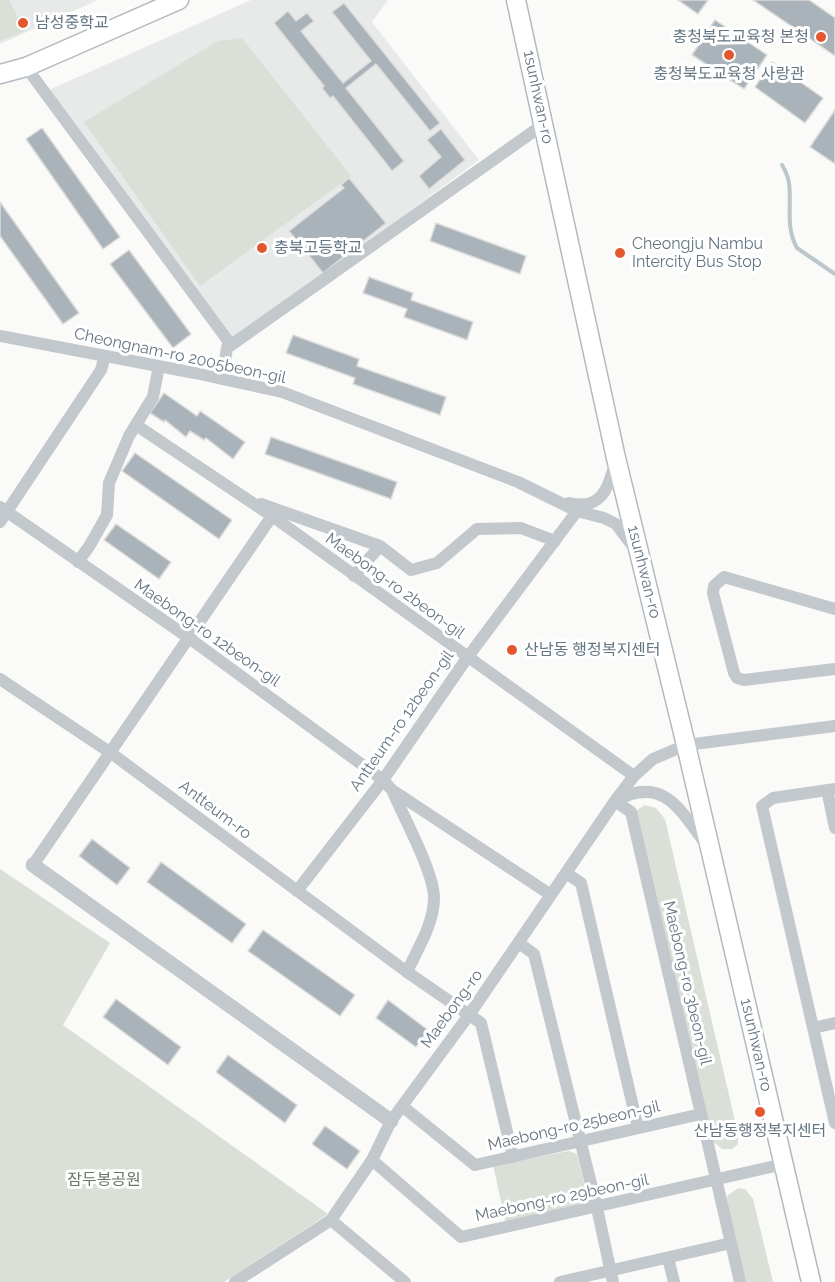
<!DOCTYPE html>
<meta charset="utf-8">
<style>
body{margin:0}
canvas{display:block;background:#fafaf8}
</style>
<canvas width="835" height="1282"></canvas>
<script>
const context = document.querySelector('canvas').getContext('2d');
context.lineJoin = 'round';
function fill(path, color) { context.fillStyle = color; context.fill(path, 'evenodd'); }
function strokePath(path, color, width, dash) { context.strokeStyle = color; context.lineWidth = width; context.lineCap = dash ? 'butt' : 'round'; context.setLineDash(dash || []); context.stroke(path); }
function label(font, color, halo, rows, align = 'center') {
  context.font = font + ' Raleway,"Noto Sans KR",sans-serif'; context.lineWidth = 6; context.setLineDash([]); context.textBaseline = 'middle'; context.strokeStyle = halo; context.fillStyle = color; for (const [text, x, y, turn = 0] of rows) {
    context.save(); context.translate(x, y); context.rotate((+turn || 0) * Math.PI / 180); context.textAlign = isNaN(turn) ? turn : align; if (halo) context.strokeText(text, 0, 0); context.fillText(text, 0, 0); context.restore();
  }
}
fill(new Path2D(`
 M 0,0 L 98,0 L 0,44 Z
 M 251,0 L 388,0 L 372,22 L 479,160 L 235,340 L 49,90 Z`), '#e8e9e9');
fill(new Path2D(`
 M 0,0 L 9,0 L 25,31 L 0,41 Z
 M 242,38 L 351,176 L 200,286 L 84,122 L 218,41 Z
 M 644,805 L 656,808 L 665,819 L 738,1134 L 738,1144 L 732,1149 L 722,1149 L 711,1140 L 636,811 Z
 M 0,869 L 110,943 L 63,1025 L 328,1214 L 224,1282 L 0,1282 Z
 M 569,1151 L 577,1154 L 589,1202 L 586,1208 L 506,1224 L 493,1165 Z
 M 738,1188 L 745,1189 L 753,1199 L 773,1282 L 744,1282 L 728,1211 L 727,1196 Z`), '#dadfd7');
strokePath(new Path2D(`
 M 782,165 C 785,170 788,177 789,183 C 792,205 785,227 797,248 L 835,274`), '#bbc7cb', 4);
const building = new Path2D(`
 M 678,0 L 708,0 L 698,14 Z
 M 753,0 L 809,0 L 835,18 L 835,56 Z
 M 344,3 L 440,123 L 430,131 L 376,64 L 346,88 L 404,161 L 392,171 L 333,96 L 330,98 L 322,88 L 324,86 L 274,23 L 288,11 L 296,21 L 307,13 L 314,21 L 301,31 L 343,83 L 371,61 L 332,12 Z
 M 715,20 L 767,55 L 744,89 L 692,55 Z
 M 772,62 L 823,98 L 805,123 L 755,87 Z
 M 835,110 L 835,164 L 810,147 Z
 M 42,128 L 120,237 L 103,249 L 26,139 Z
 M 441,129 L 465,160 L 429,189 L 419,176 L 441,157 L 427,140 Z
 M 349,178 L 386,223 L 323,273 L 289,231 L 344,188 L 341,185 Z
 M 0,202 L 79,313 L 63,324 L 0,236 Z
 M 436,223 L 526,256 L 520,274 L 430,241 Z
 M 129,250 L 191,334 L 173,348 L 110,264 Z
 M 369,277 L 413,293 L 411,300 L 473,322 L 467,340 L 404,317 L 407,309 L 363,293 Z
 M 293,335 L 359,359 L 357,366 L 446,397 L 440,415 L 353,384 L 355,378 L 286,353 Z
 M 164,393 L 197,416 L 200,411 L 245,442 L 233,459 L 206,438 L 204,440 L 190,431 L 186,437 L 165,420 L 164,422 L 150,413 Z
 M 271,437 L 397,482 L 391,499 L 265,454 Z
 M 135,453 L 232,520 L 219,539 L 122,471 Z
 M 116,524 L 171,562 L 159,579 L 104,540 Z
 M 92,839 L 130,868 L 117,885 L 79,856 Z
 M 161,862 L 246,924 L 232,943 L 147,882 Z
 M 263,930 L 355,995 L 340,1016 L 248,951 Z
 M 116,999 L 181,1047 L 168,1065 L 103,1017 Z
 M 388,1000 L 428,1030 L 416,1047 L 376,1018 Z
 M 228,1055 L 297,1105 L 285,1123 L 216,1072 Z
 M 325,1126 L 360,1151 L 347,1169 L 312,1144 Z`);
fill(building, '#aab3b9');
strokePath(building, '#dcdcda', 1.5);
const secondary = new Path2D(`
 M 516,0 L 616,458 L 686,745 L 811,1282
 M 0,74 L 26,67 L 179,0`);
strokePath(secondary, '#b3babf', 21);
strokePath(new Path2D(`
 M 26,67 L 229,342 L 227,348
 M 0,336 L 195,373 L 282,392 L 518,482 L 577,511 L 604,518 L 616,524 L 634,548
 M 222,379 L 227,348 L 544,124
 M 136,425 L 272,516 L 634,776
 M 569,503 C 601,511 609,488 615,462
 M 261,504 L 380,546 L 411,570 L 437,563 L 477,529 L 521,528 L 555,541
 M 0,507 L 189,638 L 383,780 L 392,790 L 551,895
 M 0,522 L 101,370 L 105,356
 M 78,562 L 90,545 L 107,515 L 109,483 L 129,436 L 153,397 L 159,366
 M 354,576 L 380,546
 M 835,609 L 724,577 L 714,586 L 713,593 L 734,673 L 737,678 L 744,680 L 835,669
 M 0,679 L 111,753 L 407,972 L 481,1023 L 513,1157
 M 835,789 L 773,798 L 762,806 L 835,1123
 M 392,790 C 403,816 434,872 434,898 C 434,924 417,950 407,972
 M 827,790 L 835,828
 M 707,846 C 681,811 664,774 615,801 L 631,812 L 740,1282
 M 33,865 L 272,516
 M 566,873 L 581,883 L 638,1128
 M 297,891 L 383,780 L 467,658 L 577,511
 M 519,943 L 534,954 L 597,1208 L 613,1282
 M 813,1028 L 835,1023
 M 402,1106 L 475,1165 L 701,1114
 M 372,1160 L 461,1237 L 784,1164
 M 331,1220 L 405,1282
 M 668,1258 L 674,1282
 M 235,1282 L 331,1220 L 372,1160 L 391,1121 L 469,1015 L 615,801 L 634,776 L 653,759 L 686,745 L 835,726
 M 560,1282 L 731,1243`), '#c3c8cc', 12);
strokePath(new Path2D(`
 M 33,865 L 391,1121`), '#c3c8cc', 15);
strokePath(secondary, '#fff', 18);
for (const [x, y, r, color] of [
 [23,23,6,"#e4572e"],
 [821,37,6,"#e4572e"],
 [729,55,6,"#e4572e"],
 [262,248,6,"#e4572e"],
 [620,253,6,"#e4572e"],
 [512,650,6,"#e4572e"],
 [760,1112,6,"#e4572e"]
]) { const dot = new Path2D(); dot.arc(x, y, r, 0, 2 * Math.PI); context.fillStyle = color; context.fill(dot); strokePath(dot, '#fff', 2); }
label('16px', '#657683', '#fff', [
 ["남성중학교",35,23],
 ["충청북도교육청 본청",809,37,"right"],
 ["충청북도교육청 사랑관",729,74,"center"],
 ["Cheongju Nambu",632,244],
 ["Intercity Bus Stop",632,262],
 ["충북고등학교",274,248],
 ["산남동 행정복지센터",524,650],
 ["산남동행정복지센터",760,1131,"center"]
], 'left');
label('16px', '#657683', '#fff', [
 ["1sunhwan-ro",538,97,78],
 ["Cheongnam-ro 2005beon-gil",180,356,12],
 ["1sunhwan-ro",644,572,76],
 ["Maebong-ro 2beon-gil",395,586,36],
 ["Maebong-ro 12beon-gil",207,633,35],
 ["Antteum-ro 12beon-gil",402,721,-55],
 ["Antteum-ro",215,810,37],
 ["Maebong-ro 3beon-gil",687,983,77],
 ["Maebong-ro",452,1009,-54],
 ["1sunhwan-ro",756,1045,77],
 ["Maebong-ro 25beon-gil",574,1126,-13],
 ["Maebong-ro 29beon-gil",562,1198,-12]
]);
label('16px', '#687a64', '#fff', [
 ["잠두봉공원",104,1180]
]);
</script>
